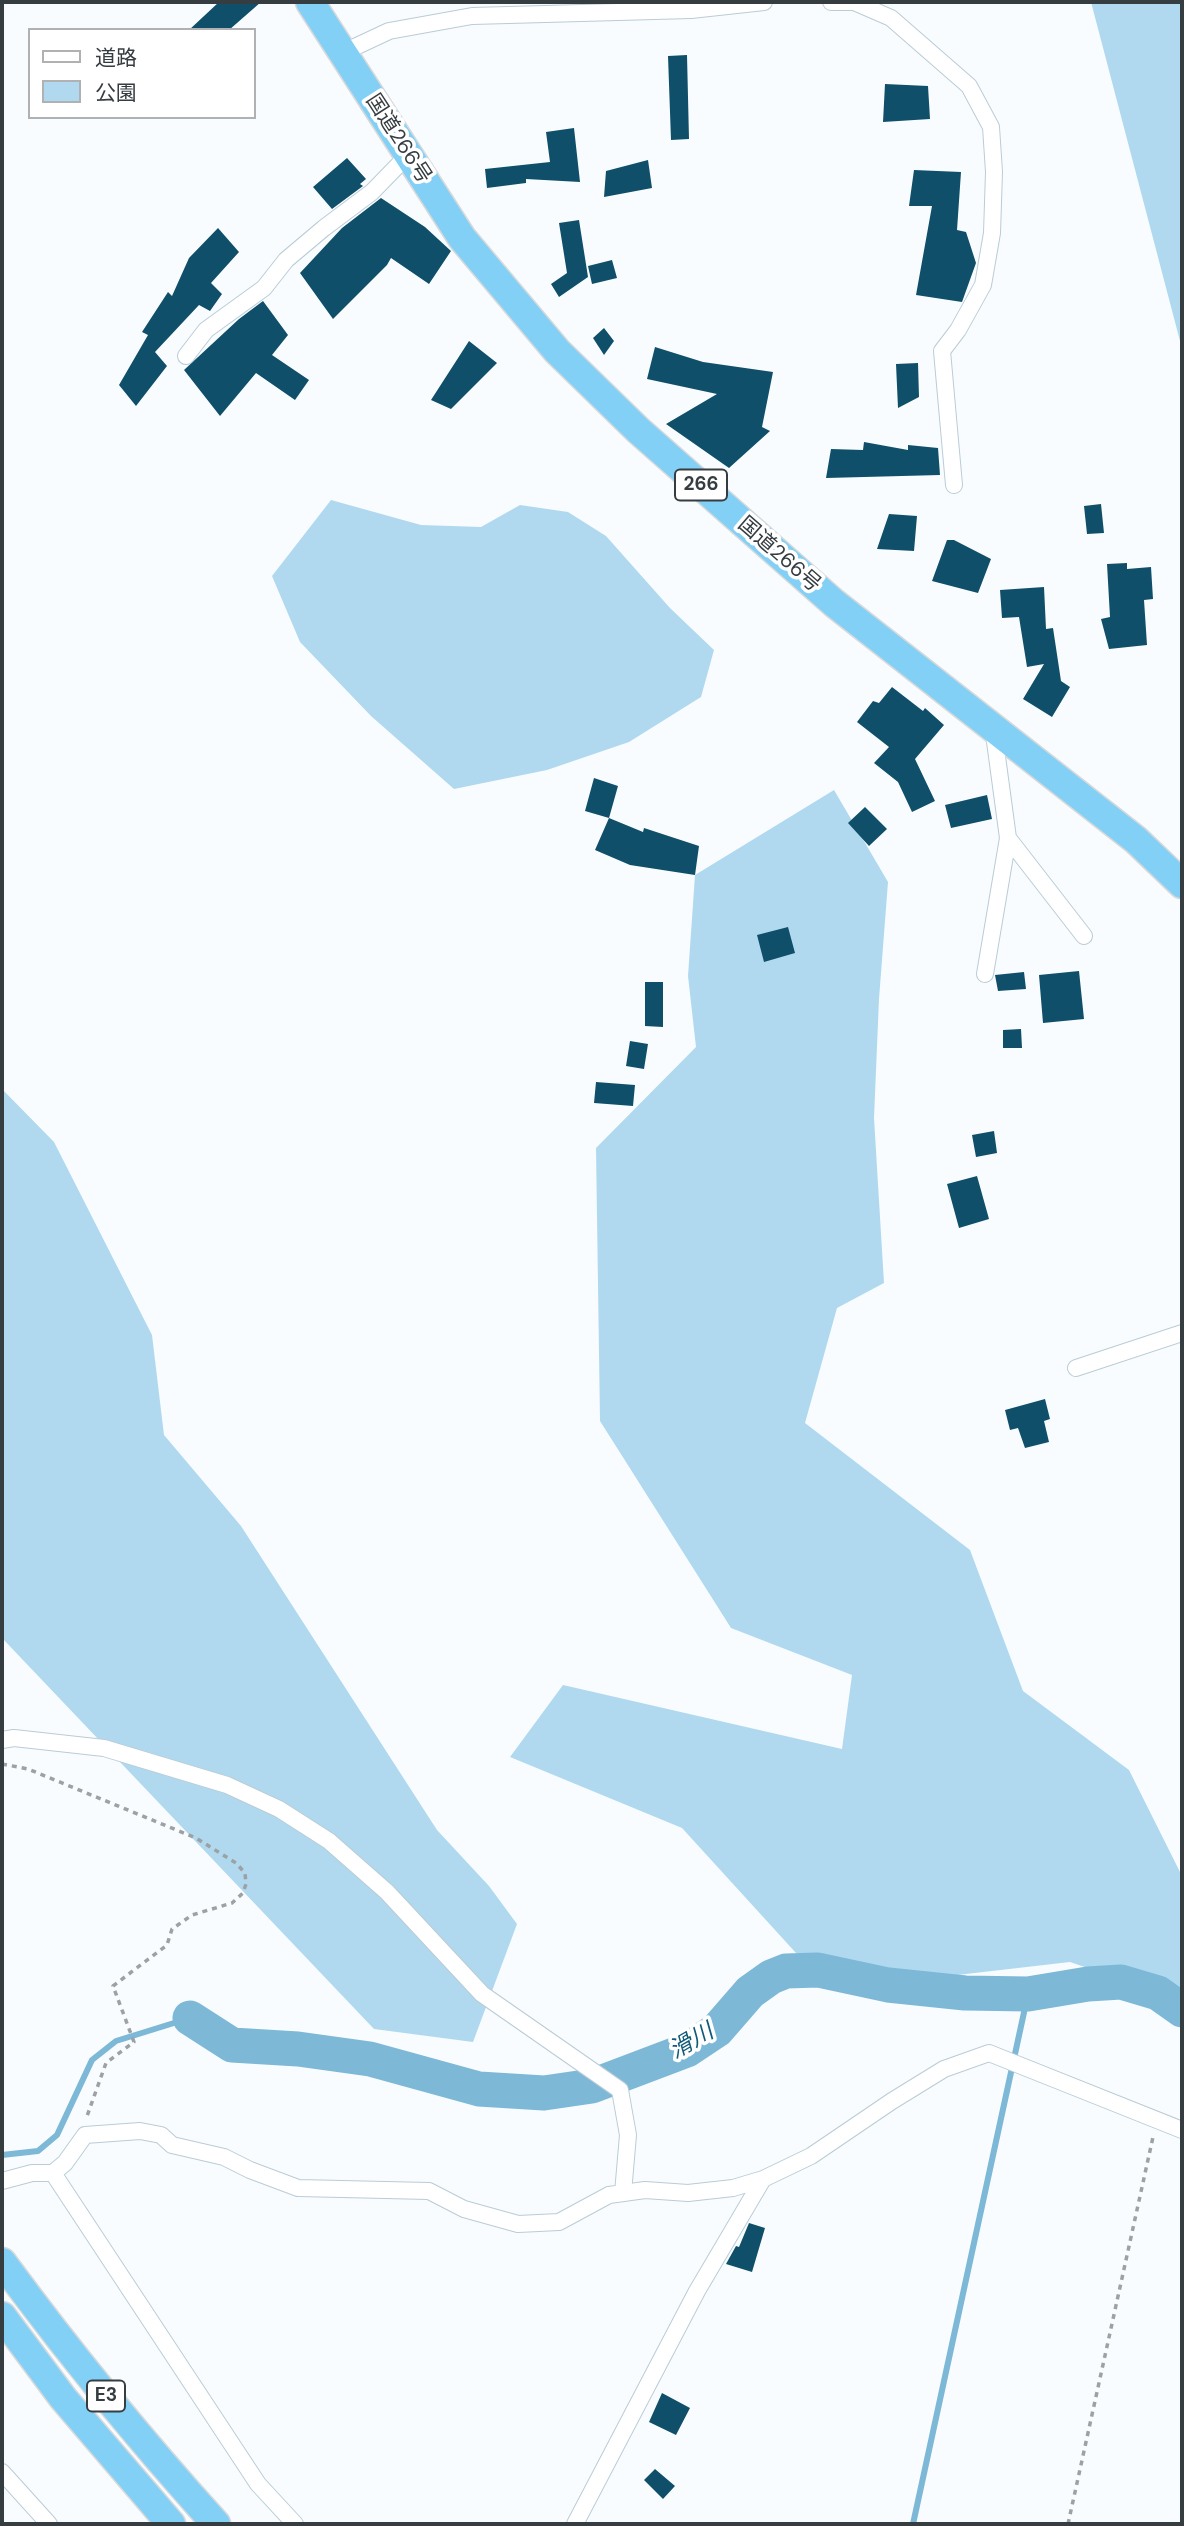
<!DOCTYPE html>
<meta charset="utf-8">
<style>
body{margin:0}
#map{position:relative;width:1184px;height:2526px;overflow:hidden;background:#f8fcfe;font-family:"DM Sans","Noto Sans JP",sans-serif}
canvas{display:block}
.frame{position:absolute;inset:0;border:4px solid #363d41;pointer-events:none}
.legend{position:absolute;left:28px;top:28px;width:228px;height:91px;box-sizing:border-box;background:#fff;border:2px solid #afb1b3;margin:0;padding:9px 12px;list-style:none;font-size:21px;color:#363d41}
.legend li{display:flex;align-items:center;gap:14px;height:35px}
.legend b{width:35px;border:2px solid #afb1b3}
</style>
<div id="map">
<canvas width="1184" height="2526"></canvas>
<div class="frame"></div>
<ul class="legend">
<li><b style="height:9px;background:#fff"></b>道路</li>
<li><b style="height:19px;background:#b0d9ef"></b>公園</li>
</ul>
</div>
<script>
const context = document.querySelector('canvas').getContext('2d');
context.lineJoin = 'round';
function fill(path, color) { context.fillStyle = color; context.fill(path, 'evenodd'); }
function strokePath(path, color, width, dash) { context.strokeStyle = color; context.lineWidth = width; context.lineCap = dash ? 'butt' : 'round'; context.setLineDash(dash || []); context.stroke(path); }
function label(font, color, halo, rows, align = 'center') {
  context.font = font + ' "DM Sans","Noto Sans JP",sans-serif'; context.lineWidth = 7; context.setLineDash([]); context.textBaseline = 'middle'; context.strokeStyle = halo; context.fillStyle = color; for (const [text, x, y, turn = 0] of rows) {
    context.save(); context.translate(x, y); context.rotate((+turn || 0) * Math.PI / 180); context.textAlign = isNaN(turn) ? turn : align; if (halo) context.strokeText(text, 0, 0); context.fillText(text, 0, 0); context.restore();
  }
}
fill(new Path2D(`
 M 1091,2 L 1182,2 L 1182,390 L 1180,341 Z
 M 331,500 L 421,525 L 481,527 L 520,505 L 568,512 L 606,536 L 670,608 L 714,650 L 701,697 L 629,742 L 547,770 L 454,789 L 371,716 L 300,642 L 272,576 Z
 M 834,790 L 888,882 L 879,999 L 874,1118 L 884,1283 L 837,1308 L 805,1423 L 970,1550 L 1023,1691 L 1129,1770 L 1182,1876 L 1182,2000 L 1070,1962 L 940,1977 L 796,1953 L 682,1828 L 510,1757 L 563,1685 L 842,1749 L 852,1675 L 731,1628 L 600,1421 L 596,1148 L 696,1047 L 688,976 L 695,875 Z
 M 2,1089 L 54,1142 L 152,1335 L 164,1435 L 241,1526 L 437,1830 L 489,1886 L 517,1924 L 473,2042 L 374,2029 L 2,1638 Z`), '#b0d9ef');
strokePath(new Path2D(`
 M 2,2155 L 38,2151 L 57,2135 L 92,2060 L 116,2041 L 190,2018
 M 913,2524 L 1028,1994`), '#7db8d6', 6);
strokePath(new Path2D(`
 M 190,2018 L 232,2045 L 298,2049 L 370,2059 L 479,2089 L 544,2093 L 592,2086 L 687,2050 L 717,2030 L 750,1992 L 771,1977 L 786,1971 L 818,1970 L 888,1985 L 965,1993 L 1028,1994 L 1088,1984 L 1121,1982 L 1158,1993 L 1182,2010`), '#7db8d6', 35);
fill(new Path2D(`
 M 219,2 L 261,2 L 229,30 L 189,30 Z
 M 687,55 L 689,139 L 671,140 L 668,56 Z
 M 885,84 L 928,86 L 930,119 L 883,122 Z
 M 574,128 L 580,182 L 526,179 L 526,183 L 487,188 L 485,169 L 550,162 L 546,132 Z
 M 347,158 L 366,179 L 360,184 L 363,186 L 332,209 L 313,187 Z
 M 648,160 L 652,188 L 604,197 L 606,171 Z
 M 914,170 L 961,172 L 957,230 L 966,232 L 976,263 L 962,302 L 916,295 L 932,206 L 909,206 Z
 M 381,198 L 425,227 L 451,251 L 429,284 L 391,258 L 387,265 L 333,319 L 300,273 L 342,228 Z
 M 579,220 L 588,277 L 559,297 L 551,284 L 567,273 L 559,223 Z
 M 218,228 L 239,252 L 211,283 L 222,294 L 210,311 L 199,305 L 155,352 L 167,366 L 136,406 L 119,385 L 148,335 L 142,332 L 168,292 L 172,296 L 189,258 Z
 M 612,260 L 617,278 L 592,284 L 588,266 Z
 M 263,301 L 288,335 L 272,355 L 309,380 L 295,400 L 256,373 L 220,416 L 184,370 L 239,319 Z
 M 604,328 L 614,341 L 604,355 L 593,338 Z
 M 469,341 L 497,363 L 451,409 L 431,400 Z
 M 655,347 L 703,362 L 773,372 L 762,427 L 770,431 L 729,468 L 666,424 L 717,394 L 647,379 Z
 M 918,363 L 919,397 L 898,408 L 896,364 Z
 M 864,442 L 908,450 L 908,445 L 938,448 L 940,475 L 826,478 L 831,449 L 863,450 Z
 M 1101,504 L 1104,533 L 1087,534 L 1084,506 Z
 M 889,514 L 917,516 L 914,551 L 877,549 Z
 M 947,540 L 954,540 L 991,559 L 978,593 L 932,581 Z
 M 1127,563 L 1127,569 L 1151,567 L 1153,599 L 1144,600 L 1147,645 L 1109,649 L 1101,619 L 1110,617 L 1107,564 Z
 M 1044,587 L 1046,629 L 1053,628 L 1061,681 L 1070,687 L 1052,717 L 1023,699 L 1044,664 L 1027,667 L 1019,617 L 1002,618 L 1000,590 Z
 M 892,687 L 923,711 L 925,708 L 944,725 L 915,759 L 935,801 L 912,812 L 898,782 L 874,763 L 889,747 L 857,722 L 873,701 L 879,703 Z
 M 594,778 L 618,786 L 609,818 L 585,811 Z
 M 987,795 L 992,819 L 951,828 L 945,805 Z
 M 865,807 L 887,829 L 869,846 L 848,823 Z
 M 609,818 L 643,832 L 644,828 L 699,846 L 695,875 L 630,865 L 595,850 Z
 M 788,927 L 795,953 L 764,962 L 757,935 Z
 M 1079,971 L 1084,1019 L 1043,1023 L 1039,975 Z
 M 1024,972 L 1026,989 L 998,991 L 995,975 Z
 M 645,982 L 663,982 L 663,1027 L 645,1026 Z
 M 1021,1029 L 1022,1048 L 1003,1048 L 1003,1030 Z
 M 630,1041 L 648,1044 L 644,1069 L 626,1066 Z
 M 596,1082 L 635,1085 L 633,1106 L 594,1103 Z
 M 994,1131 L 997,1153 L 976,1157 L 972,1135 Z
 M 977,1176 L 989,1219 L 959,1228 L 947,1184 Z
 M 1045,1399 L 1050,1419 L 1044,1421 L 1049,1442 L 1025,1448 L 1018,1428 L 1010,1430 L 1005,1410 Z
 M 749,2223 L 765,2228 L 752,2272 L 726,2264 L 736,2246 L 739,2247 Z
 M 662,2393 L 690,2408 L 676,2435 L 649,2422 Z
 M 655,2469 L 675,2486 L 663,2499 L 644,2480 Z`), '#104f69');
const street = new Path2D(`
 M 831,2 L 854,2 L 891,18 L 969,86 L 991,127 L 994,172 L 992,233 L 983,285 L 958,330 L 942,351 L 954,485
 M 342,53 L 389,31 L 472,16 L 691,10 L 764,2
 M 186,356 L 206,330 L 264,288 L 286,260 L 324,228 L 372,192 L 408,155
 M 985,974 L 1008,838 L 1084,936 L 1008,838 L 993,727
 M 1076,1368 L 1182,1333
 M 2,1740 L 14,1738 L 104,1748 L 227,1785 L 279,1809 L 329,1841 L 387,1892 L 482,1994 L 620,2090 L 628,2135 L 623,2193
 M 53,2173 L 258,2484 L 295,2524
 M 2,2181 L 32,2173 L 53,2173 L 65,2163 L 85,2135 L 140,2131 L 161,2135 L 172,2145 L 224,2157 L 250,2170 L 298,2188 L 429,2191 L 464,2209 L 518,2224 L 559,2222 L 609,2195 L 645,2190 L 688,2193 L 733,2188 L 763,2179 L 811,2156 L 892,2101 L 944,2069 L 989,2053 L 1182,2130
 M 2,2472 L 49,2524
 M 575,2524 L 697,2291 L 763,2179`);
const highway = new Path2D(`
 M 310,2 L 462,238 L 557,351 L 638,430 L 834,603 L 1136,840 L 1182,884
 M 2,2262 C 69,2353 140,2440 216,2524
 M 2,2316 L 63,2398 L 171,2524`);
strokePath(street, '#baccd6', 18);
strokePath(highway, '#d7d8d9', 31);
strokePath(new Path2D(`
 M 2,1764 L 28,1769 L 196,1838 L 236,1863 L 245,1873 L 246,1884 L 243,1893 L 232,1903 L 192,1915 L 172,1929 L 167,1945 L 113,1986 L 134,2042 L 106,2063 L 86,2119
 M 1068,2524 L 1153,2137`), '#9ca1a4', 3.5, [5, 5]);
strokePath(street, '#fff', 16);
strokePath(highway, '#83d0f6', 28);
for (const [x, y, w] of [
 [701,485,52],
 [106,2396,38]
]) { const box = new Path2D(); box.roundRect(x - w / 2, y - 15.5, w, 31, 5); context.fillStyle = '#fff'; context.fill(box); strokePath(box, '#363d41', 2); }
label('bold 19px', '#363d41', null, [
 ["266",701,485],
 ["E3",106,2396]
]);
label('21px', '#363d41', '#fff', [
 ["国道266号",398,139,57],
 ["国道266号",779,555,41]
]);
label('italic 23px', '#105b79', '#fff', [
 ["滑川",692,2042,-30]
]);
</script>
